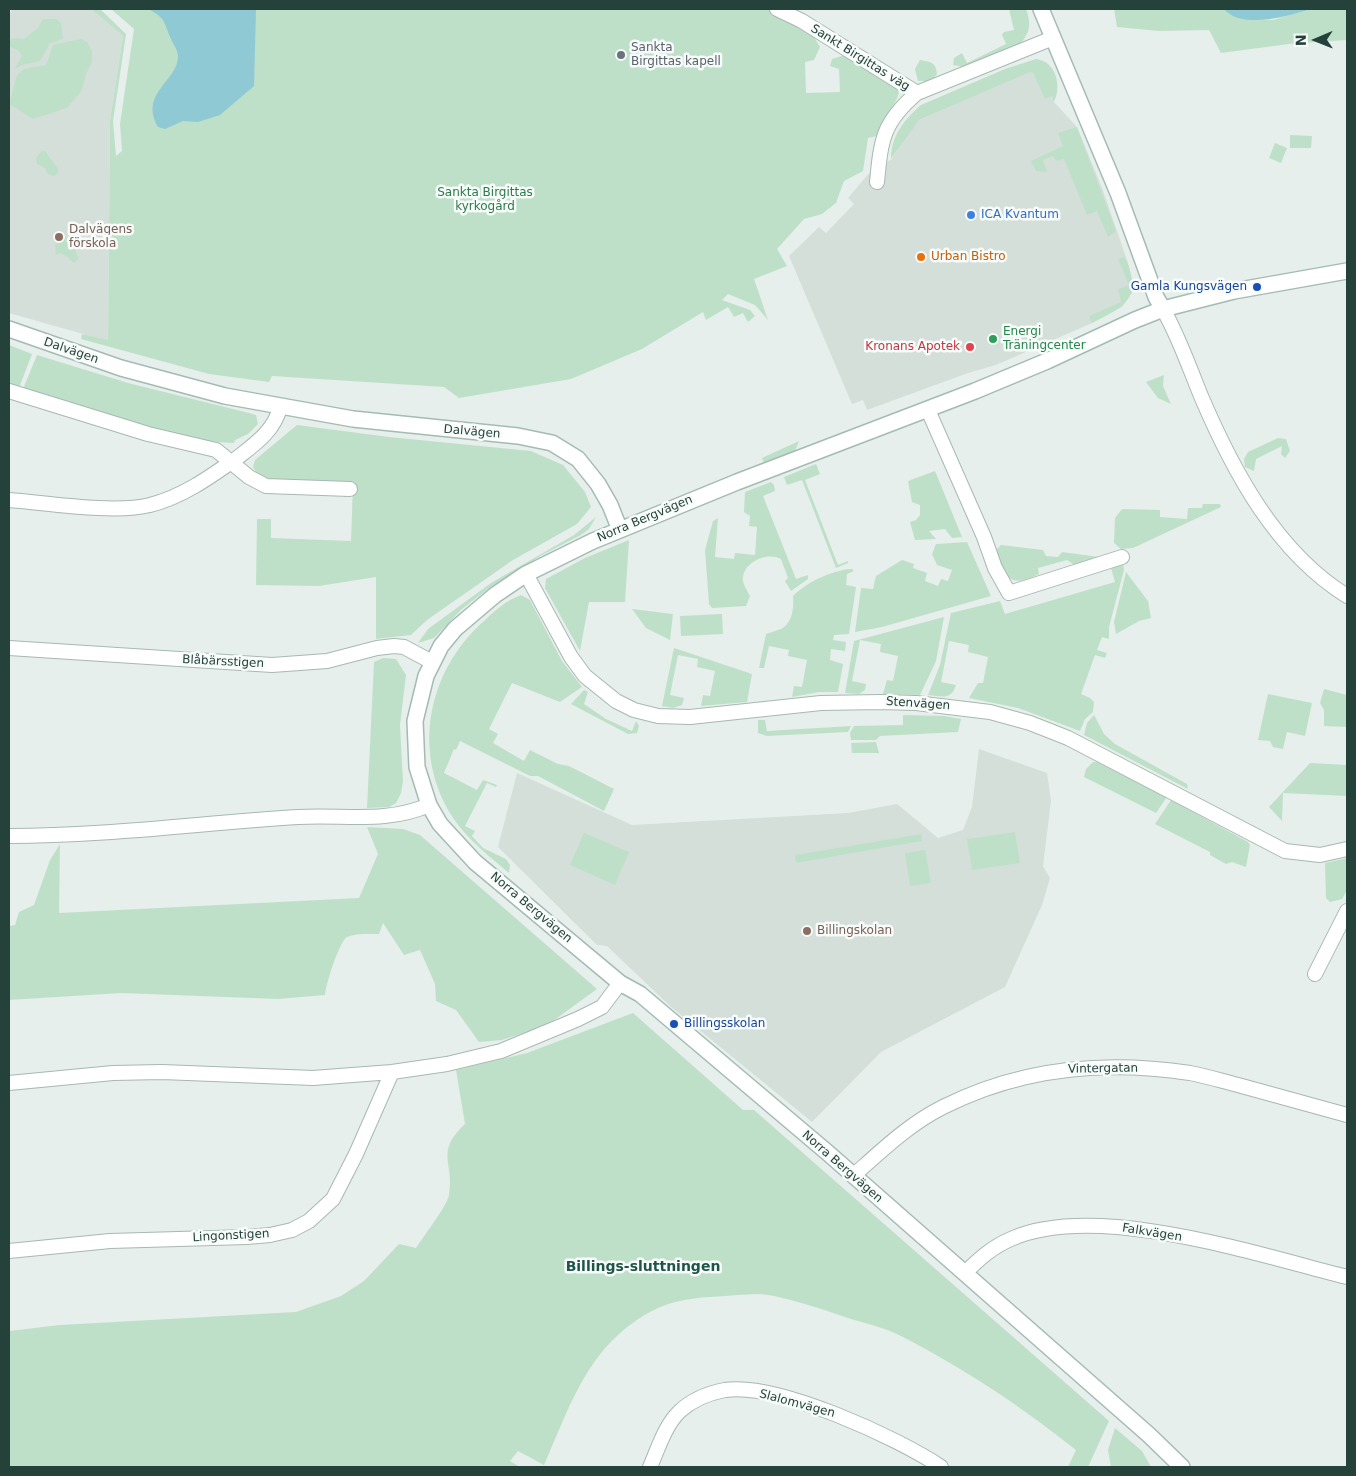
<!DOCTYPE html>
<meta charset="utf-8">
<style>
body{margin:0}
#map{position:relative;width:1356px;height:1476px;overflow:hidden;background:#e6efeb;font-family:"DejaVu Sans",sans-serif}
canvas{display:block}
.frame{position:absolute;inset:0;border:10px solid #24423a;pointer-events:none}
.north{position:absolute;left:1291px;top:15px;width:50px;height:50px;-webkit-text-stroke:4px #f7fbf9;paint-order:stroke;rotate:269deg;font-size:14px;font-weight:700;line-height:20px;text-align:center;color:#24423a}
.north::after{content:'';display:block;margin:auto;width:18px;height:22px;background:#24423a;clip-path:polygon(50% 0,100% 100%,50% 72%,0 100%)}
</style>
<div id="map">
<canvas width="1356" height="1476"></canvas>
<div class="frame"></div>
<div class="north">N</div>
</div>
<script>
const context = document.querySelector('canvas').getContext('2d');
context.lineJoin = 'round';
function fill(path, color) { context.fillStyle = color; context.fill(path, 'evenodd'); }
function strokePath(path, color, width, dash) { context.strokeStyle = color; context.lineWidth = width; context.lineCap = dash ? 'butt' : 'round'; context.setLineDash(dash || []); context.stroke(path); }
function label(font, color, halo, rows, align = 'center') {
  context.font = font + ' "DejaVu Sans",sans-serif'; context.lineWidth = 5; context.setLineDash([]); context.textBaseline = 'middle'; context.strokeStyle = halo; context.fillStyle = color; for (const [text, x, y, turn = 0] of rows) {
    context.save(); context.translate(x, y); context.rotate((+turn || 0) * Math.PI / 180); context.textAlign = isNaN(turn) ? turn : align; if (halo) context.strokeText(text, 0, 0); context.fillText(text, 0, 0); context.restore();
  }
}
fill(new Path2D(`
 M 12,9 L 91,9 L 123,36 L 110,121 L 108,341 L 9,313 L 9,16 Z
 M 1030,71 L 1033,73 L 1045,98 L 1052,95 L 1054,102 L 1077,127 L 1102,188 L 1127,260 L 1134,286 L 1132,293 L 1122,307 L 1092,323 L 996,365 L 968,373 L 867,410 L 863,400 L 852,404 L 789,256 L 819,227 L 826,233 L 854,204 L 848,198 L 871,171 L 892,159 L 912,127 L 919,120 Z
 M 979,749 L 1047,773 L 1051,801 L 1043,866 L 1050,878 L 1042,905 L 1005,987 L 881,1052 L 812,1122 L 670,1006 L 607,946 L 597,945 L 498,847 L 517,773 L 632,825 L 848,813 L 897,804 L 938,838 L 963,830 L 972,807 Z`), '#d4dfda');
fill(new Path2D(`
 M 91,9 L 100,9 L 126,34 L 113,121 L 116,156 L 122,151 L 120,124 L 134,29 L 111,9 L 785,9 L 795,26 L 814,37 L 820,47 L 814,60 L 805,62 L 806,93 L 840,92 L 839,69 L 830,66 L 832,59 L 845,55 L 899,90 C 899,102 881,121 877,136 L 868,138 L 863,171 L 844,181 L 836,203 L 822,214 L 804,219 L 777,249 L 787,266 L 754,279 L 768,320 L 755,305 L 728,294 L 722,300 L 750,310 L 755,316 L 748,322 L 743,313 L 734,317 L 728,307 L 706,320 L 703,312 L 642,349 L 571,379 L 459,398 L 444,387 L 272,376 L 269,382 L 209,374 L 81,339 L 82,334 L 108,340 L 110,121 L 123,36 Z
 M 1009,9 L 1026,9 C 1031,23 1031,31 1021,43 L 964,67 L 953,65 L 954,58 L 962,53 L 967,63 L 1006,44 L 1002,35 L 1004,32 L 1014,30 Z
 M 1114,9 L 1224,9 L 1252,19 L 1273,20 L 1311,9 L 1347,9 L 1347,40 L 1289,44 L 1221,53 L 1209,30 L 1159,31 L 1117,27 Z
 M 43,19 L 57,19 L 61,23 L 63,39 L 50,43 L 40,61 L 22,65 L 14,70 L 22,56 L 19,51 L 9,46 L 9,41 L 13,38 L 24,39 L 38,28 Z
 M 81,39 L 87,42 L 92,51 L 92,62 L 86,74 L 82,90 L 67,108 L 33,119 L 9,104 L 17,75 L 24,69 L 46,65 L 53,45 Z
 M 1036,59 C 1056,61 1062,86 1054,102 L 1052,96 L 1045,99 L 1033,73 L 1030,72 L 919,120 L 891,159 C 891,136 904,120 921,105 L 1005,69 Z
 M 920,60 C 931,62 936,62 937,74 L 931,81 L 918,81 L 915,69 Z
 M 1077,127 L 1116,231 L 1108,237 L 1097,211 L 1087,215 L 1064,159 L 1056,161 L 1053,156 L 1043,160 L 1047,172 L 1036,171 L 1031,161 L 1063,146 L 1058,133 Z
 M 1290,135 L 1312,136 L 1311,148 L 1290,148 Z
 M 1275,143 L 1287,148 L 1281,163 L 1269,158 Z
 M 42,151 L 45,151 L 58,169 L 58,173 L 54,176 L 48,174 L 45,168 L 37,164 L 36,158 Z
 M 64,236 L 76,251 L 78,259 L 75,262 L 72,262 L 68,257 L 59,253 L 56,255 L 55,245 Z
 M 1124,257 C 1128,262 1130,269 1131,276 C 1139,303 1112,312 1092,323 L 1089,316 L 1121,302 L 1118,289 L 1129,285 L 1118,259 Z
 M 9,345 L 32,354 L 19,388 L 9,384 Z
 M 37,355 L 128,383 L 249,413 L 256,415 L 258,424 L 248,434 L 235,440 L 234,443 C 165,441 89,409 23,389 Z
 M 1164,375 L 1163,386 L 1171,404 L 1158,398 L 1146,382 Z
 M 297,425 L 389,437 L 531,451 L 563,465 L 585,492 L 591,507 L 577,524 L 513,560 L 427,620 L 411,635 L 376,639 L 376,577 L 319,586 L 256,585 L 257,519 L 271,519 L 271,538 L 351,541 L 353,483 L 268,481 L 258,476 L 253,467 L 255,460 Z
 M 1278,438 L 1286,439 L 1290,451 L 1285,458 L 1281,454 L 1282,446 L 1256,459 L 1254,471 L 1245,467 L 1244,459 L 1248,452 Z
 M 799,441 L 795,451 L 764,463 L 762,458 Z
 M 816,464 L 820,474 L 805,480 L 838,565 L 848,561 L 848,563 L 836,568 L 802,480 L 787,485 L 784,477 Z
 M 935,471 L 962,537 L 952,538 L 945,529 L 929,531 L 936,539 L 915,540 L 910,522 L 916,520 L 920,515 L 920,505 L 912,502 L 908,481 Z
 M 771,482 L 774,485 L 775,491 L 763,496 L 796,579 L 808,575 L 808,579 L 791,591 L 785,581 L 788,578 L 781,559 C 767,551 741,563 743,581 C 744,586 748,592 750,596 L 746,606 L 712,608 L 709,604 L 705,550 L 713,521 L 718,518 L 715,557 L 734,559 L 735,553 L 755,555 L 757,527 L 749,526 L 750,516 L 744,512 L 745,492 Z
 M 1203,504 L 1220,504 L 1221,507 L 1133,548 L 1121,549 L 1114,543 L 1115,518 L 1122,509 L 1160,510 L 1160,517 L 1187,519 L 1188,508 L 1202,508 Z
 M 596,517 L 589,529 L 581,535 L 542,555 L 492,586 L 462,609 L 434,638 L 418,643 L 428,629 L 491,583 L 574,535 Z
 M 629,540 L 625,602 L 589,602 L 580,651 L 545,588 L 546,579 L 585,558 Z
 M 967,542 L 991,596 L 882,627 L 855,632 L 861,588 L 873,589 L 876,576 L 902,560 L 914,564 L 913,568 L 927,573 L 925,581 L 938,586 L 941,579 L 948,581 L 952,570 L 937,565 L 932,554 L 936,544 Z
 M 1001,545 L 1043,550 L 1046,556 L 1058,557 L 1062,552 L 1099,557 L 1076,566 L 1067,560 L 1038,568 L 1039,574 C 1009,589 1007,578 995,551 Z
 M 1123,564 L 1124,570 L 1109,627 L 1109,639 L 1102,637 L 1097,650 L 1107,653 L 1105,658 L 1095,655 L 1081,694 L 1090,698 L 1094,702 L 1093,712 L 1085,719 L 1080,731 L 1018,708 L 969,698 L 978,683 L 983,683 L 988,657 L 968,652 L 969,645 L 949,641 L 941,682 L 956,685 C 951,701 942,696 928,695 L 940,665 L 951,613 L 1000,601 L 1005,614 L 1115,582 L 1111,568 Z
 M 852,569 L 854,571 L 847,574 L 846,585 L 856,587 L 849,634 L 834,635 L 833,640 L 846,642 L 845,651 L 831,649 L 830,660 L 843,664 L 838,692 L 819,692 L 792,697 L 794,686 L 802,687 L 807,660 L 788,656 L 789,650 L 769,646 L 764,668 L 759,668 L 766,634 C 771,632 776,631 781,629 C 793,623 794,607 793,596 C 807,582 832,570 852,569 Z
 M 1126,572 L 1148,601 L 1151,618 L 1139,621 L 1116,634 L 1114,622 Z
 M 521,595 L 530,600 L 562,661 L 582,687 L 560,702 L 512,683 L 489,729 L 498,734 L 493,743 L 524,761 L 530,750 L 558,764 L 569,766 L 614,789 L 604,811 L 538,776 L 530,776 L 460,741 L 456,750 L 454,749 L 444,773 L 477,790 L 483,780 L 497,785 L 496,787 L 487,783 L 465,826 L 475,831 L 472,836 L 483,848 L 506,859 L 510,865 L 509,873 C 483,851 457,831 443,800 C 414,737 433,666 484,621 C 494,611 507,600 521,595 Z
 M 632,609 L 673,614 L 670,640 L 646,628 Z
 M 722,614 L 723,634 L 681,636 L 680,616 Z
 M 944,617 L 936,661 L 920,695 L 883,694 L 887,680 L 893,681 L 898,656 L 880,652 L 881,644 L 860,640 L 852,681 L 866,684 L 865,690 L 859,694 L 845,693 L 854,641 Z
 M 674,648 L 752,674 L 747,702 L 701,706 L 703,695 L 710,696 L 715,671 L 697,667 L 698,659 L 678,655 L 670,695 L 684,698 L 682,705 L 673,708 L 662,706 Z
 M 383,658 L 396,659 L 406,675 L 400,725 L 403,781 L 401,793 L 396,803 L 389,807 L 367,808 L 374,662 Z
 M 1324,689 L 1347,695 L 1347,727 L 1324,726 L 1324,710 L 1320,703 Z
 M 584,690 L 588,692 L 584,704 L 606,719 L 632,731 L 636,721 L 639,726 L 637,733 L 628,734 L 571,704 Z
 M 1268,694 L 1312,703 L 1305,736 L 1287,732 L 1283,749 L 1273,747 L 1270,741 L 1258,740 Z
 M 903,715 L 944,716 L 961,719 L 958,732 L 880,736 L 876,740 L 851,740 L 850,733 L 854,726 L 903,725 Z
 M 1094,715 L 1104,734 L 1115,744 L 1187,784 L 1188,789 L 1084,735 L 1087,723 Z
 M 758,720 L 765,720 L 767,731 L 851,726 L 848,732 L 767,736 L 758,733 Z
 M 876,742 L 879,753 L 852,753 L 851,743 Z
 M 1093,762 L 1097,762 L 1167,797 L 1156,813 L 1084,777 L 1086,769 Z
 M 1310,763 L 1347,765 L 1347,796 L 1283,793 L 1282,821 L 1269,807 Z
 M 1171,800 L 1248,842 L 1250,845 L 1246,867 L 1232,862 L 1226,864 L 1210,855 L 1210,852 L 1155,824 Z
 M 367,827 L 403,829 L 420,835 L 597,989 L 546,1026 L 502,1040 L 479,1042 L 456,1010 L 436,1001 L 435,984 L 420,950 L 404,955 L 383,923 L 379,934 C 369,934 356,933 347,937 C 339,942 326,984 325,995 L 278,999 L 121,993 L 9,1000 L 9,926 L 15,925 L 19,912 L 34,905 L 50,860 L 60,844 L 59,913 L 359,898 L 378,854 Z
 M 1015,832 L 1020,863 L 972,870 L 967,839 Z
 M 584,833 L 629,852 L 615,885 L 570,865 Z
 M 921,834 L 922,841 L 796,863 L 795,855 Z
 M 925,850 L 931,883 L 910,886 L 905,853 Z
 M 1347,858 L 1347,890 L 1342,899 L 1330,902 L 1326,898 L 1325,863 Z
 M 633,1013 L 743,1110 L 754,1110 L 1109,1421 L 1088,1467 L 1068,1467 L 1076,1450 C 1019,1405 965,1369 901,1336 C 886,1328 868,1324 851,1319 C 828,1311 784,1296 760,1294 C 749,1294 737,1295 726,1296 C 679,1298 654,1303 618,1335 C 581,1368 564,1420 544,1465 L 518,1451 L 510,1461 L 520,1467 L 9,1467 L 9,1331 L 60,1325 L 296,1312 L 341,1296 L 364,1281 L 399,1244 L 416,1248 C 423,1237 447,1206 449,1195 C 455,1162 434,1153 465,1124 L 456,1070 L 527,1053 Z
 M 1115,1428 L 1142,1451 L 1151,1467 L 1111,1467 L 1108,1450 Z`), '#bfe0c8');
fill(new Path2D(`
 M 149,9 L 256,9 L 254,86 L 220,115 L 198,122 L 183,121 L 165,129 L 158,127 C 139,93 177,82 178,57 C 178,50 173,44 171,39 C 163,21 167,20 149,9 Z
 M 1224,9 L 1311,9 C 1288,16 1242,30 1224,9 Z`), '#8ec9d4');
const street = new Path2D(`
 M 777,9 L 802,21 L 917,93
 M 877,182 C 881,139 883,122 917,93 L 1053,38
 M 1163,309 C 1179,337 1189,367 1201,396 C 1233,471 1276,552 1347,596
 M 9,391 L 148,434 L 216,450 L 249,477 L 266,486 L 350,489
 M 928,410 L 984,537 L 995,568 L 1009,593 L 1122,557
 M 9,500 C 48,503 114,514 150,505 C 182,497 210,477 237,458 C 255,444 275,430 280,407
 M 526,574 L 571,657 L 585,676 L 616,701 L 634,710 L 658,716 L 690,717 L 821,703 L 881,702 L 916,703 L 990,712 L 1030,723 L 1068,738 L 1285,851 L 1320,855 L 1347,849
 M 9,648 L 272,665 L 327,661 L 377,648 L 394,646 L 404,647 L 432,662
 M 9,836 C 105,836 202,823 298,817 C 343,814 386,824 429,805
 M 1315,974 L 1347,911
 M 9,1083 L 113,1073 L 162,1072 L 313,1078 L 392,1072 L 447,1064 L 501,1051 L 578,1019 L 602,1007 L 620,983
 M 853,1176 C 881,1151 909,1124 943,1107 C 1020,1068 1105,1060 1190,1073 C 1206,1076 1222,1081 1238,1085 C 1274,1095 1311,1105 1347,1115
 M 9,1251 L 110,1241 L 247,1237 L 270,1235 L 292,1230 L 309,1221 L 333,1199 L 356,1154 L 392,1072
 M 965,1273 C 979,1259 992,1247 1011,1239 C 1096,1201 1259,1255 1347,1277
 M 650,1467 C 658,1449 665,1425 680,1411 C 692,1400 709,1393 725,1390 C 777,1382 898,1438 941,1467`);
const secondary = new Path2D(`
 M 1041,9 L 1118,193 L 1156,297 L 1163,309
 M 9,329 L 121,368 L 225,396 L 353,419 L 518,436 L 552,443 L 578,459 L 598,484 L 610,505 L 620,530
 M 1182,1467 L 1149,1435 L 828,1153 L 640,994 L 620,983 L 475,862 L 440,824 L 429,805 L 417,767 L 415,721 L 426,676 L 441,646 L 455,629 L 495,595 L 526,574 L 593,541 L 737,482 L 975,391 L 1047,361 L 1135,320 L 1163,309 L 1234,291 L 1347,271`);
strokePath(street, '#a8b8b2', 16);
strokePath(secondary, '#a4bbb3', 18);
strokePath(street, '#fff', 14);
strokePath(secondary, '#fff', 15);
for (const [x, y, r, color] of [
 [621,55,5,"#6b7280"],
 [971,215,5,"#3f7fe0"],
 [59,237,5,"#8d6e63"],
 [921,257,5,"#e8710a"],
 [1257,287,5,"#1a4fb4"],
 [993,339,5,"#2e9e5b"],
 [970,347,5,"#e0444e"],
 [807,931,5,"#8d6e63"],
 [674,1024,5,"#1a4fb4"]
]) { const dot = new Path2D(); dot.arc(x, y, r, 0, 2 * Math.PI); context.fillStyle = color; context.fill(dot); strokePath(dot, '#f7fbf9', 2); }
label('12px', '#5b616d', '#f7fbf9', [
 ["Sankta",631,48],
 ["Birgittas kapell",631,62]
], 'left');
label('12px', '#24423a', '#f7fbf9', [
 ["Sankt Birgittas väg",860,58,32],
 ["Dalvägen",71,351,19],
 ["Dalvägen",472,432,5],
 ["Norra Bergvägen",645,519,-23],
 ["Blåbärsstigen",223,662,3],
 ["Stenvägen",918,704,4],
 ["Norra Bergvägen",531,908,40],
 ["Vintergatan",1103,1069,-1],
 ["Norra Bergvägen",842,1167,41],
 ["Falkvägen",1152,1233,9],
 ["Lingonstigen",231,1236,-3],
 ["Slalomvägen",797,1404,15]
]);
label('12px', '#2d7a4b', '#f7fbf9', [
 ["Sankta Birgittas",485,193],
 ["kyrkogård",485,207]
]);
label('12px', '#366cbe', '#f7fbf9', [
 ["ICA Kvantum",981,215]
], 'left');
label('12px', '#785e54', '#f7fbf9', [
 ["Dalvägens",69,230],
 ["förskola",69,244],
 ["Billingskolan",817,931]
], 'left');
label('12px', '#c56008', '#f7fbf9', [
 ["Urban Bistro",931,257]
], 'left');
label('12px', '#164399', '#f7fbf9', [
 ["Gamla Kungsvägen",1247,287],
 ["Billingsskolan",684,1024,"left"]
], 'right');
label('12px', '#27864d', '#f7fbf9', [
 ["Energi",1003,332],
 ["Träningcenter",1003,346]
], 'left');
label('12px', '#be3a42', '#f7fbf9', [
 ["Kronans Apotek",960,347]
], 'right');
label('bold 14px', '#1f5548', '#f7fbf9', [
 ["Billings-sluttningen",643,1267]
]);
</script>
